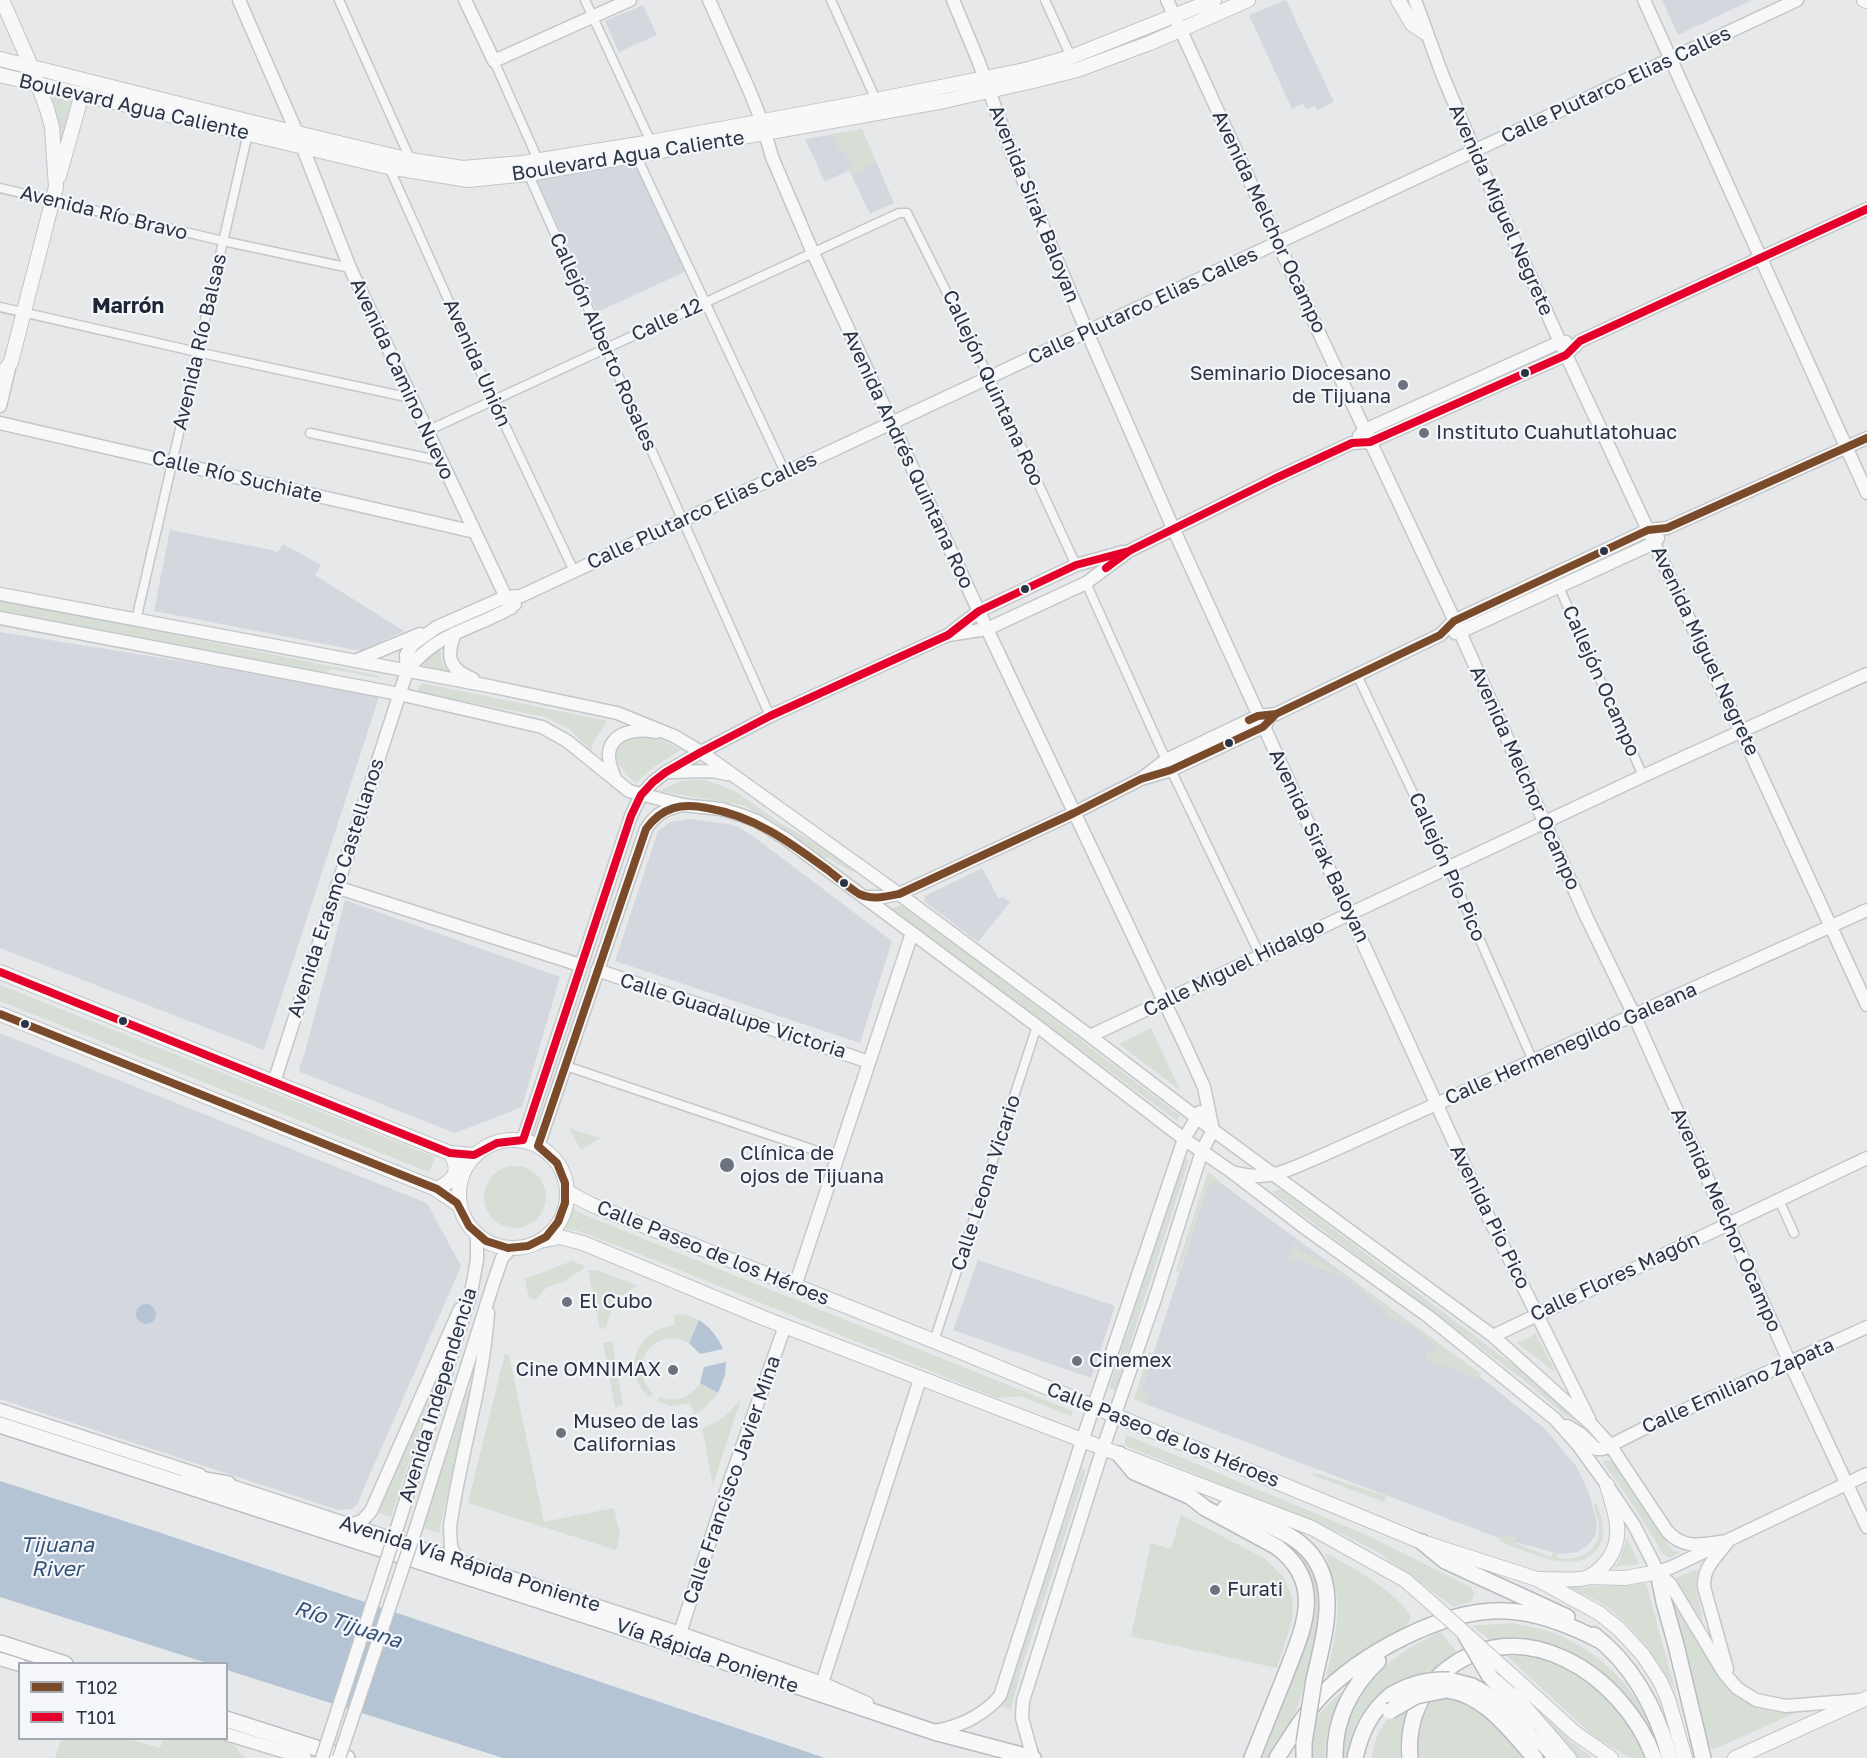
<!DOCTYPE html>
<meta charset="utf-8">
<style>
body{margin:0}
#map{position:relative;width:1867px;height:1758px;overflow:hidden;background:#e6e8ea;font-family:"Golos Text",sans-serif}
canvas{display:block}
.legend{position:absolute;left:18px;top:1662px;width:210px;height:78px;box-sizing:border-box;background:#f4f6f9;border:2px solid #a4a8b1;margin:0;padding:8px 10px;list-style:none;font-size:18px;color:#2b3445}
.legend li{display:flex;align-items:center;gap:12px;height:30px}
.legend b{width:30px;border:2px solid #a4a8b1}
</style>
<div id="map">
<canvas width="1867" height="1758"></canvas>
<ul class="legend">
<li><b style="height:8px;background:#7a4b2a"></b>T102</li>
<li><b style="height:8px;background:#e4002b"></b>T101</li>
</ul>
</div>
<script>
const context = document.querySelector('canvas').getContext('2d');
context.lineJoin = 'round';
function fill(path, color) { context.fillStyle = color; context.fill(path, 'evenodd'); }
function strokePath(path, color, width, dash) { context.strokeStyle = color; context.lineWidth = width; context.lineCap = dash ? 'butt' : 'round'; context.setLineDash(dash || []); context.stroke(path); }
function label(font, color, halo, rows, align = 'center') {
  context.font = font + ' "Golos Text",sans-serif'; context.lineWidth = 4.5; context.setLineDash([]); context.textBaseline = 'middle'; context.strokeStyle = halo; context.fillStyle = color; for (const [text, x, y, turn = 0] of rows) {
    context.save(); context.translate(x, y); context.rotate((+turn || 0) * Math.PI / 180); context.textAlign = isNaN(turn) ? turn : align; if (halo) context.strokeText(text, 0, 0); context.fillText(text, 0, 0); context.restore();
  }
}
fill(new Path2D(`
 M 1286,0 L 1334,102 L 1317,110 L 1315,106 L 1306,109 L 1303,103 L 1292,109 L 1249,15 Z
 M 1662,0 L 1752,0 L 1678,35 Z
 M 643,5 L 657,35 L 619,52 L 605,21 Z
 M 862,129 L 894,203 L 870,214 L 849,170 L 825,182 L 805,139 Z
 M 635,162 L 685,272 L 597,312 L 537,180 Z
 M 170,530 L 272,550 L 277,553 L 283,544 L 321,565 L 315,575 L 404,631 L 361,651 L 154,611 Z
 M 0,632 L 212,666 L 379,697 L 264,1050 L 0,948 Z
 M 689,819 L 727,824 L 736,826 L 754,837 L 892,941 L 860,1043 L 615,961 L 658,831 L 670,822 Z
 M 982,868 L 999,899 L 1003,897 L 1010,902 L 978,942 L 924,901 L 925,896 Z
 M 345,900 L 560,977 L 522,1107 L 455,1133 L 300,1072 L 299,1069 L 305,1052 Z
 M 0,1033 L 427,1203 L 461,1266 L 363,1490 L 358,1503 L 352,1509 L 338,1510 L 0,1399 Z
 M 1211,1176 L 1437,1342 L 1545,1429 L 1576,1466 L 1589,1493 L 1597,1523 L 1595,1536 L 1590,1543 L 1578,1552 L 1560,1554 L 1496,1537 L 1138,1401 Z
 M 978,1260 L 1115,1306 L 1091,1378 L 953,1330 Z`), '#d4d7dd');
fill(new Path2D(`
 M 51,96 L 77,102 L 60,163 L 59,121 Z
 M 862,129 L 876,162 L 852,175 L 849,168 L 851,167 L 844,151 L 840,152 L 831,134 Z
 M 0,600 L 380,676 L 379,678 L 331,669 L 320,674 L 0,613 Z
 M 440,649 L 442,664 L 450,673 L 422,667 L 430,656 Z
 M 422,683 L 607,721 L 594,741 L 591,751 L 569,729 L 545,717 L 421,693 L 418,689 L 419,686 Z
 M 644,736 L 662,740 L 681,750 C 664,760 649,769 636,783 C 612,764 605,740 644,736 Z
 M 690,780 L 706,780 L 735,791 L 780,823 L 827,850 L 853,871 L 852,872 L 828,858 L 824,858 L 773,821 L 742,805 L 659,791 L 679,782 Z
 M 903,904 L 1180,1116 L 1177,1121 L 891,909 Z
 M 0,985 L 435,1157 L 429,1172 L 0,1001 Z
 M 1151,1028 L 1180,1090 L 1119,1044 Z
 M 569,1128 L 600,1138 L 581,1150 Z
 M 1184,1158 L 1189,1160 L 1115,1391 L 1109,1388 Z
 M484 1197a31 31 0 1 1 62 0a31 31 0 1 1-62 0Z
 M 1208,1172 L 1221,1182 L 1208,1186 L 1179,1272 L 1176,1271 Z
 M 1280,1189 L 1508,1361 L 1526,1371 L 1577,1420 L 1576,1421 L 1566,1416 L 1521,1378 L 1272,1192 Z
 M 572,1208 L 585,1215 L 649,1241 L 1073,1411 L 1071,1416 L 1020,1396 L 997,1398 L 642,1255 L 578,1231 L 564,1229 L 570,1219 Z
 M 1295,1242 L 1299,1250 L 1346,1276 L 1481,1374 L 1479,1379 L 1425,1359 L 1427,1352 L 1434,1354 L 1437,1348 L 1411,1326 L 1385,1316 L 1387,1311 L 1344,1278 L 1294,1258 L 1291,1263 L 1287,1262 Z
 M 572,1261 L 585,1266 L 584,1268 L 564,1282 L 547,1287 L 535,1300 L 529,1298 L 525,1279 Z
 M 588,1270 L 597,1270 L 638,1286 C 619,1294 611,1308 606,1328 L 600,1329 Z
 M 685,1314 L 699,1320 L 689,1343 C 655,1324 625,1365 653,1393 L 649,1397 C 620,1370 637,1329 675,1325 L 674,1315 Z
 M 1536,1334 L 1556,1373 L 1517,1343 Z
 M 612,1341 L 623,1405 L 615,1407 L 603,1343 Z
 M 1149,1352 L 1153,1353 L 1141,1392 L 1150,1395 L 1147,1404 L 1134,1399 Z
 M 505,1353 L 509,1355 L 544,1522 L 614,1508 L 620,1535 L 616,1550 L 468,1503 Z
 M 435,1379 L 391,1517 L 378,1513 Z
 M 700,1383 L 718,1393 L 705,1408 L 694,1415 L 690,1403 L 670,1406 L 657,1401 L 659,1397 C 675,1404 691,1397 700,1383 Z
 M 469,1388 L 471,1388 L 439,1533 L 423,1528 Z
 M 741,1399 L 713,1484 L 702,1428 C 720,1423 729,1413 741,1399 Z
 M 1127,1435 L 1360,1532 L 1471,1587 L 1474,1594 L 1471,1602 L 1454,1607 L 1379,1553 L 1343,1534 L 1124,1445 Z
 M 1607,1460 L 1612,1461 L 1669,1546 L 1674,1551 L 1681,1552 L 1669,1558 L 1663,1554 L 1636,1510 L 1603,1462 Z
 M 1082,1468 L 1086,1470 L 1021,1670 L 1011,1709 L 1001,1707 L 1007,1696 Z
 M 1315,1473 L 1386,1496 L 1384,1502 L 1310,1474 Z
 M 1596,1503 C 1602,1518 1608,1533 1598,1548 C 1577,1578 1527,1551 1499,1541 L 1501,1536 L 1517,1535 L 1515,1543 L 1551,1557 L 1554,1550 L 1558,1558 C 1578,1561 1600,1552 1599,1528 C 1599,1520 1595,1512 1594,1505 Z
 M 1181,1515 L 1264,1558 L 1283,1576 L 1292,1597 L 1293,1608 L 1292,1621 L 1277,1668 L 1131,1636 L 1151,1543 L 1171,1549 Z
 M 1250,1524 L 1288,1540 L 1307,1559 L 1320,1583 L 1322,1608 L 1308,1672 L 1295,1715 L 1268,1758 L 1262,1758 L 1306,1644 L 1315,1609 L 1312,1586 L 1293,1550 L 1284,1543 Z
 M 1627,1538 L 1639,1563 L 1638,1564 L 1614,1567 L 1620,1560 Z
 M 1325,1553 C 1350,1565 1398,1593 1411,1617 L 1406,1627 L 1376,1643 L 1326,1678 C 1331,1652 1340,1624 1337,1599 C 1335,1583 1329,1568 1325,1553 Z
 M 1698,1569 L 1696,1586 L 1703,1622 L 1675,1578 Z
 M 1646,1583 L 1676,1693 C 1658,1660 1634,1624 1601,1603 C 1591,1597 1578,1592 1567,1587 L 1614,1586 Z
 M 1666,1586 C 1677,1605 1689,1624 1700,1644 C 1724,1686 1742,1713 1795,1713 L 1714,1749 L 1706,1743 Z
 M 1511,1623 C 1526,1626 1542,1628 1556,1634 C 1599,1652 1637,1687 1652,1731 C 1625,1692 1602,1665 1557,1647 C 1544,1642 1531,1638 1517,1637 C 1508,1637 1499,1639 1490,1640 L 1472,1626 Z
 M 1440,1632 L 1458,1653 C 1453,1656 1447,1659 1442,1662 C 1438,1665 1436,1670 1431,1671 C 1420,1676 1407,1676 1396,1682 C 1368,1697 1349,1727 1347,1758 L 1341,1758 C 1341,1696 1387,1656 1440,1632 Z
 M 1507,1656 C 1515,1656 1523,1656 1530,1657 C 1581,1666 1628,1710 1644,1758 L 1630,1758 L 1592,1735 Z
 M 1350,1685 C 1336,1708 1324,1731 1325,1758 L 1312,1758 C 1309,1716 1321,1711 1350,1685 Z
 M 1433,1698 C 1479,1698 1498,1728 1527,1758 L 1417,1758 C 1417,1731 1420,1722 1433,1698 Z
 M 1525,1698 L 1573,1743 L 1592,1758 L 1574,1758 Z
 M 1409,1704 L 1400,1742 L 1400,1758 L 1372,1758 C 1374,1735 1387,1712 1409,1704 Z
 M 62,1738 L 129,1739 L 160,1748 L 163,1739 C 185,1738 213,1734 233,1745 C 239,1749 239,1755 246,1758 L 55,1758 Z`), '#d6ded6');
fill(new Path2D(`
 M136 1314a10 10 0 1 1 20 0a10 10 0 1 1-20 0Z
 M 699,1320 C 711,1328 717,1336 723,1349 L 700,1354 L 689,1343 Z
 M 726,1362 L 725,1375 L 718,1393 L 700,1383 L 704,1367 Z
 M 0,1481 L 155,1531 L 825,1758 L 503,1758 L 227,1670 L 226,1664 L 207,1663 L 0,1597 Z`), '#b4c4d5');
const street = new Path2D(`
 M 339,0 L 411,161
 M 585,0 L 651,142
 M 831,0 L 876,100
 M 1045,0 L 1071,57
 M 494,61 L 539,162
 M 635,153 L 785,472
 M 388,165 L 493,400 L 574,571
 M 527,171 L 770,716
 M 0,188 L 223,241 L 350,268
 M 0,307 L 197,352 L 411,398
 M 427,431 L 899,213 L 907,213 L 989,377 L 1076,565
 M 310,433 L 441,461
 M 1086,583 L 1166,760
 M 1559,587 L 1643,776
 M 136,620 L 248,133
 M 1357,675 L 1448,867 L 1533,1061
 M 1171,770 L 1260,955
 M 566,1066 L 838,1158
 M 1779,1200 L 1794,1233
 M 934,1341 L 1037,1026`);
const secondary = new Path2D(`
 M 239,0 L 297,133 L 350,268 L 511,608
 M 465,0 L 494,61 L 630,0
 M 709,0 L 750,92 L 762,122 L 772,157 L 813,253 L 987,629 L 1184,1043 L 1204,1087 L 1213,1130 L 1202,1151 L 1155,1299 L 1103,1448 L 1023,1701 L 1022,1718 L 1033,1758
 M 953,0 L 978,60 L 1011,151 L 1087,332 L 1173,528 L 1485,1210 L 1589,1419
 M 1167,0 L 1321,337 L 1460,632 L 1586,916 L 1634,1015 L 1790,1363 L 1867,1527
 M 1415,0 L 1442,74 L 1481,167 L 1560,342 L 1654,543 L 1867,1005
 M 1644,0 L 1867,493
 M 0,406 L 10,364
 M 0,423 L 475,532
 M 1359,436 L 1365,430 L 1560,342 L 1566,342
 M 0,594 L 494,687 L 617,713 L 674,736 L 701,752 L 899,894 L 1090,1036 L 1213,1130 L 1493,1336 L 1592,1425 L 1610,1445 L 1667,1531 C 1685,1551 1704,1544 1728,1541
 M 0,618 L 399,694 L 542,727 L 567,741 L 629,791 L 683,805 L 721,809 L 741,815 L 757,821 L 786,839 L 1037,1026 L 1184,1139 L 1232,1172 L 1305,1228 L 1429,1317 L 1555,1419 L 1578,1445 L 1607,1485 L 1634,1525 L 1658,1572 L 1671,1585 L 1724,1673 L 1737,1688 L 1756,1700 L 1786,1706 L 1861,1700
 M 455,633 C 446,656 448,669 473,679
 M 1455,633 L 1460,632 L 1654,543 L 1658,538
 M 948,635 L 987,629 L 1086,583 L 1129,551 L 1274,479 L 1352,443 L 1370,442 L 1566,355 L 1580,341 L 1867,209
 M 355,661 L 420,634
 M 407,671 L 406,655 L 413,644 L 437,627 L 505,597 L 521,596 L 1797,0
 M 670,772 L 712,771 L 727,774
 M 1141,779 L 1166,760 L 1258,716 L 1276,714 L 1440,635 L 1454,621 L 1648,530 L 1667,528 L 1867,438
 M 616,781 C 613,773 608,763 609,753 C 612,731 638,728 656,732
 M 336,887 L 580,965
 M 864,897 L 883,897 L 899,894 L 1074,813 L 1141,779 L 1171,770 L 1263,727 L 1267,723
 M 597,970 L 869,1062
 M 1090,1036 L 1643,776 L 1867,674
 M 274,1082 L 407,671 C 429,642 453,634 486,620 C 495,615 507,612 515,604
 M 523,1140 L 631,816 L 641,795 L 653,782 L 666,772 L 701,752 L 770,716 L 948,635 L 979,611 L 1076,565 L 1123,552
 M 538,1146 L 646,829 C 655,815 663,810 679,806
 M 1236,1173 C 1271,1182 1289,1169 1321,1156 L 1867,910
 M 795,1286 L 912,933
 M 1493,1336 L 1867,1158
 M 0,1410 L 200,1475
 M 1567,1426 L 1582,1435 L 1596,1449 L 1603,1449 L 1647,1427 L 1867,1327
 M 219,1482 L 680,1633 L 822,1683 L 867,1703
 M 350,1525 L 362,1521 L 371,1511 L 460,1309
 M 398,1525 L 471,1293 L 477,1260 L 477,1235
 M 416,1528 L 493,1284 L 502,1258 L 511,1248
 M 1726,1544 C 1715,1558 1703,1568 1704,1587 L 1727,1669
 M 459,1561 L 451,1547 L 450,1527 C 460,1455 483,1386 488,1313
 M 1658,1572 L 1672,1567 L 1867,1474
 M 680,1633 L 727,1489 L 785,1326
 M 0,1659 L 20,1665
 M 822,1683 L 920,1379
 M 933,1731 C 958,1728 984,1715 1000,1696 L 1082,1441 L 1184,1139 L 1200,1112
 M 226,1734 L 305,1758`);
const primary = new Path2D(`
 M 1398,0 L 1412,24 L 1426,33
 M 1864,0 L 1867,1
 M 0,59 L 251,122 L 410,160 L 463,168 L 522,163 L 651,142 L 876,100 L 1025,70 L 1071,57 L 1214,0
 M 0,75 L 388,167 L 468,180 L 528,174 L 765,133 L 944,101 L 1033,81 L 1077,70 L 1150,43 L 1248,0
 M 59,176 L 82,94
 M 0,377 L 11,362 L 56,187 L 52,127 L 47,109 L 31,66 L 2,0
 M 0,972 L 450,1153 L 474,1155
 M 0,1014 L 434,1188 L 459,1205
 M459 1194a54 54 0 1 1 108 0a54 54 0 1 1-108 0Z
 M 437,1189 C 454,1180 462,1172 450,1153
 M 567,1192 L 592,1205 L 949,1347 L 1422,1542 L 1537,1579 L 1599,1613 L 1619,1629 L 1643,1655 L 1660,1681 L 1668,1699 L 1685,1758
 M 540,1241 L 560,1237 L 583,1243 L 766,1319 L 1312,1528 L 1405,1580 L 1429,1601
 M 1588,1577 L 1625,1578 L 1658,1572
 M 1540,1579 C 1554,1579 1572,1581 1586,1578 C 1594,1575 1603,1567 1608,1560 C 1625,1536 1615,1512 1607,1485
 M 1506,1673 L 1518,1699 L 1569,1758
 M 1520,1683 L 1575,1733 L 1611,1758
 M 1735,1758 L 1867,1698`);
const highway = new Path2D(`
 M 0,1425 L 606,1622 L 934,1732 L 1033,1758
 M 1119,1454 L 1134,1472 L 1191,1497 L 1205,1508 L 1277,1547 C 1326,1584 1303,1629 1285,1676 C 1274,1704 1263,1731 1252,1758
 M 189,1477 L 228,1484
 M 1225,1508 C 1248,1518 1282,1528 1301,1544 C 1343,1579 1324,1635 1314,1680
 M 1422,1542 L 1445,1561 L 1567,1617
 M 1658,1572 L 1664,1602 L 1676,1645 L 1703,1758
 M 525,1582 L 554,1597
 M 1594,1635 C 1634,1666 1657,1711 1670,1758
 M 0,1643 L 65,1664
 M 1489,1675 L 1530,1723
 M 1449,1680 L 1472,1686 L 1483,1692 L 1536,1741 L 1544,1744 L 1556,1758
 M 1447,1690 C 1486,1695 1510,1731 1535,1758
 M 226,1719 L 347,1758
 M 1304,1743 L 1304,1758
 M 1277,1758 C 1290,1738 1303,1716 1319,1698 C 1359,1654 1445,1608 1506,1611 C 1539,1612 1572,1626 1601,1641
 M 1335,1758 C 1334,1719 1350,1688 1378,1661
 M 1355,1758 C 1361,1732 1370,1712 1391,1695
 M 1410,1758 C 1407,1727 1417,1697 1440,1675 C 1519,1605 1624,1675 1654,1758`);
strokePath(street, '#c4c6c8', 11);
strokePath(secondary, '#c4c6c8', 15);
strokePath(primary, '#c2c5c8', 16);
strokePath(highway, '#b8bbbf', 18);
strokePath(street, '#f5f6f7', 8);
strokePath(secondary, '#f8f8f8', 12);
strokePath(primary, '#f8f8f8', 14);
strokePath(highway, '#f8f8f8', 15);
const secondaryBridge = new Path2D(`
 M 322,1758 L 398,1525
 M 339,1758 L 416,1528`);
const primaryBridge = new Path2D(`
 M 1429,1601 L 1520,1683`);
const highwayBridge = new Path2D(`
 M 1465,1634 L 1489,1675
 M 1391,1695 C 1409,1684 1428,1679 1449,1680
 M 1390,1711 L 1416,1696 L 1447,1690
 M 1304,1743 L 1314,1680`);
strokePath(secondaryBridge, '#c4c6c8', 15, []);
strokePath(primaryBridge, '#c2c5c8', 16, []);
strokePath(highwayBridge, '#b8bbbf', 18, []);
strokePath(secondaryBridge, '#f8f8f8', 12);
strokePath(primaryBridge, '#f8f8f8', 14);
strokePath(highwayBridge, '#f8f8f8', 15);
strokePath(new Path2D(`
 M 1249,720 L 1258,716 L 1276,714 L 1440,635 L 1454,621 L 1648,530 L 1667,528 L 1867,438
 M 0,1014 L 437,1189 L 457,1203 L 469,1226 L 486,1241 L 508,1248 L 528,1246 L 546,1237 L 558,1222 L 565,1203 L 565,1183 L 557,1163 L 538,1146 L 646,829 C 662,807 681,803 707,808 C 755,816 791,843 829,871 C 839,879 848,887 859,894 C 872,900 885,897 899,894 L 1074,813 L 1141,779 L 1171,770 L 1263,727 L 1276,714`), '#7a4b2a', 8);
strokePath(new Path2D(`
 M 1106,568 L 1129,551 L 1274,479 L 1352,443 L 1370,442 L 1566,355 L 1580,341 L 1867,209
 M 0,972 L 450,1153 L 474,1155 L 497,1143 L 523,1140 L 631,816 L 641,795 L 653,782 L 666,772 L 701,752 L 770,716 L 948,635 L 979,611 L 1076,565 L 1129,551`), '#e4002b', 8);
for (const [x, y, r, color] of [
 [1525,373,5,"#2b3445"],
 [1403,385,6,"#6c737f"],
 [1424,433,6,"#6c737f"],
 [1604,551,5,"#2b3445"],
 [1025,589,5,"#2b3445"],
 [1229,743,5,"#2b3445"],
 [844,883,5,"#2b3445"],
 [123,1021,5,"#2b3445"],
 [25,1024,5,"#2b3445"],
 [727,1165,8,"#6c737f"],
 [567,1302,6,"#6c737f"],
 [1077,1361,6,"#6c737f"],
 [673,1370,6,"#6c737f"],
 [561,1433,6,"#6c737f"],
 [1215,1590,6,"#6c737f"]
]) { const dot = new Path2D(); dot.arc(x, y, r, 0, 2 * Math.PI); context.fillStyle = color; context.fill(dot); strokePath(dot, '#f4f6f9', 2); }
label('20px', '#2b3445', '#f4f6f9', [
 ["Calle Plutarco Elias Calles",1616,85,-25],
 ["Boulevard Agua Caliente",134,107,13],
 ["Boulevard Agua Caliente",628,156,-9],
 ["Avenida Sirak Baloyan",1034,204,68],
 ["Avenida Miguel Negrete",1501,210,66],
 ["Avenida Río Bravo",104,213,14],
 ["Avenida Melchor Ocampo",1269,222,65],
 ["Calle Plutarco Elias Calles",1143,306,-25],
 ["Calle 12",667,320,-25],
 ["Avenida Río Balsas",200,342,-77],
 ["Callejón Alberto Rosales",603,342,66],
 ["Avenida Unión",477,363,66],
 ["Avenida Camino Nuevo",402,379,65],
 ["Callejón Quintana Roo",993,388,65],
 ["Avenida Andrés Quintana Roo",908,459,65],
 ["Calle Río Suchiate",237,477,13],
 ["Calle Plutarco Elias Calles",702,511,-25],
 ["Avenida Miguel Negrete",1705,651,65],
 ["Callejón Ocampo",1601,681,66],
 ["Avenida Melchor Ocampo",1525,778,66],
 ["Avenida Sirak Baloyan",1319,846,65],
 ["Callejón Pío Pico",1447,867,66],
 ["Avenida Erasmo Castellanos",336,888,-72],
 ["Calle Miguel Hidalgo",1234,968,-26],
 ["Calle Guadalupe Victoria",733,1016,18],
 ["Calle Hermenegildo Galeana",1571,1044,-24],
 ["Calle Leona Vicario",986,1183,-72],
 ["Avenida Pio Pico",1490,1217,64],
 ["Avenida Melchor Ocampo",1726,1220,66],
 ["Calle Paseo de los Héroes",713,1253,22],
 ["Calle Flores Magón",1615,1277,-25],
 ["Calle Emiliano Zapata",1738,1386,-24],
 ["Avenida Independencia",438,1395,-73],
 ["Calle Paseo de los Héroes",1163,1435,22],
 ["Calle Francisco Javier Mina",732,1480,-71],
 ["Avenida Vía Rápida Poniente",470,1564,18],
 ["Vía Rápida Poniente",707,1656,19]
]);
label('20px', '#2b3445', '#f4f6f9', [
 ["Seminario Diocesano",1391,374,"right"],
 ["de Tijuana",1391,397,"right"],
 ["Instituto Cuahutlatohuac",1436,433],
 ["Clínica de",740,1154],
 ["ojos de Tijuana",740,1177],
 ["El Cubo",579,1302],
 ["Cinemex",1089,1361],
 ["Cine OMNIMAX",661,1370,"right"],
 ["Museo de las",573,1422],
 ["Californias",573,1445],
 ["Furati",1227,1590]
], 'left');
label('bold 21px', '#1d2536', '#f4f6f9', [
 ["Marrón",128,306]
]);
label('italic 21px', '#34527a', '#f4f6f9', [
 ["Tijuana",57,1545],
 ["River",57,1569],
 ["Río Tijuana",348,1625,18]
]);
</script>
